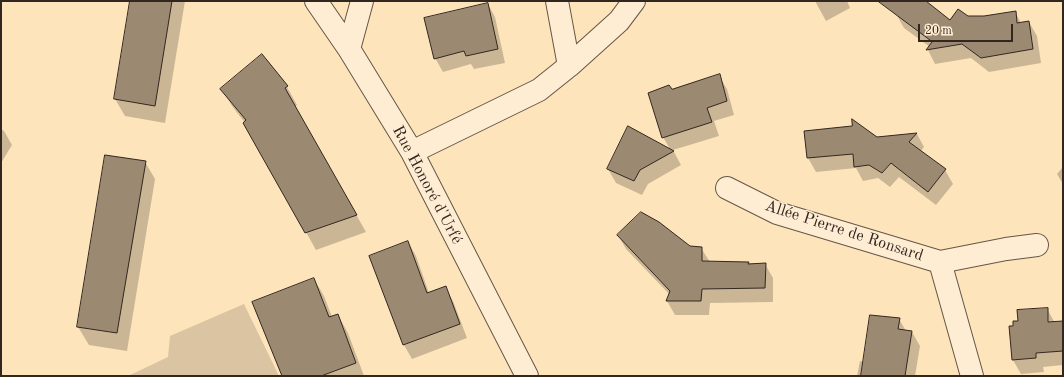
<!DOCTYPE html>
<meta charset="utf-8">
<style>
body{margin:0}
#map{position:relative;width:1064px;height:377px;overflow:hidden;background:#fde4bb;font-family:"Old Standard TT",serif}
canvas{display:block}
.frame{position:absolute;inset:0;border:2px solid #322620;pointer-events:none}
.scale{position:absolute;left:918px;top:24px;width:95px;height:18px;box-sizing:border-box;border:2px solid #322620;border-top:0;padding-left:5px;font-size:12px;line-height:14px;white-space:nowrap;color:#322620;-webkit-text-stroke:3px #feedd3;paint-order:stroke}
</style>
<div id="map">
<canvas width="1064" height="377"></canvas>
<div class="frame"></div>
<div class="scale">20 m</div>
</div>
<script>
const context = document.querySelector('canvas').getContext('2d');
context.lineJoin = 'round';
function fill(path, color) { context.fillStyle = color; context.fill(path, 'evenodd'); }
function strokePath(path, color, width, dash) { context.strokeStyle = color; context.lineWidth = width; context.lineCap = dash ? 'butt' : 'round'; context.setLineDash(dash || []); context.stroke(path); }
function label(font, color, halo, rows, align = 'center') {
  context.font = font + ' "Old Standard TT",serif'; context.lineWidth = 3; context.setLineDash([]); context.textBaseline = 'middle'; context.strokeStyle = halo; context.fillStyle = color; for (const [text, x, y, turn = 0] of rows) {
    context.save(); context.translate(x, y); context.rotate((+turn || 0) * Math.PI / 180); context.textAlign = isNaN(turn) ? turn : align; if (halo) context.strokeText(text, 0, 0); context.fillText(text, 0, 0); context.restore();
  }
}
fill(new Path2D(`
 M 244,304 L 279,376 L 128,376 L 168,357 L 170,336 Z`), '#dac4a1');
fill(new Path2D(`
 M 131,1 L 185,1 L 165,123 L 125,116 L 115,99 Z
 M 815,1 L 847,1 L 850,8 L 826,21 Z
 M 907,1 L 924,1 L 950,21 L 968,17 L 984,17 L 1015,12 L 1021,23 L 1029,22 L 1037,36 L 1041,63 L 989,72 L 971,58 L 935,64 L 928,50 L 930,47 L 904,28 L 896,14 Z
 M 488,4 L 495,17 L 505,63 L 474,69 L 471,64 L 443,72 L 435,58 Z
 M 262,56 L 287,87 L 297,105 L 295,107 L 366,232 L 316,250 L 245,123 L 232,106 L 222,89 Z
 M 719,76 L 727,89 L 734,115 L 714,121 L 719,136 L 673,150 L 681,165 L 648,184 L 642,195 L 616,183 L 608,169 L 670,149 L 663,137 L 671,90 Z
 M 1,129 L 4,131 L 12,145 L 1,163 Z
 M 805,132 L 876,138 L 917,134 L 924,147 L 920,152 L 945,170 L 953,184 L 936,205 L 899,177 L 890,187 L 878,178 L 863,181 L 856,168 L 816,172 L 808,158 Z
 M 145,162 L 155,179 L 127,351 L 89,345 L 78,327 Z
 M 1063,167 L 1063,184 L 1057,174 Z
 M 618,235 L 690,247 L 701,248 L 710,262 L 765,264 L 773,278 L 773,302 L 710,303 L 709,315 L 675,315 L 667,301 L 670,295 L 626,249 Z
 M 408,242 L 416,256 L 429,293 L 445,287 L 453,301 L 467,338 L 412,359 L 404,345 L 370,257 Z
 M 314,279 L 324,296 L 332,317 L 338,315 L 348,333 L 364,376 L 283,376 Z
 M 1047,309 L 1055,323 L 1063,322 L 1063,365 L 1043,367 L 1044,372 L 1021,374 L 1013,360 L 1014,327 L 1019,322 Z
 M 899,319 L 906,331 L 912,332 L 920,346 L 915,376 L 857,376 L 860,361 L 864,362 Z`), '#0003');
const building = new Path2D(`
 M 130,1 L 172,1 L 155,106 L 114,99 Z
 M 878,1 L 926,1 L 950,20 L 958,9 L 968,16 L 984,16 L 1016,11 L 1017,23 L 1029,21 L 1033,49 L 981,58 L 962,44 L 926,50 L 932,42 Z
 M 488,3 L 498,49 L 466,56 L 464,51 L 434,59 L 424,18 Z
 M 262,54 L 288,86 L 285,88 L 357,215 L 305,233 L 243,123 L 246,120 L 220,89 Z
 M 720,74 L 727,101 L 707,108 L 712,122 L 662,138 L 648,93 L 669,85 L 672,89 Z
 M 852,119 L 877,137 L 917,133 L 909,142 L 946,169 L 928,192 L 891,163 L 882,173 L 869,165 L 854,167 L 853,154 L 807,158 L 804,131 L 852,126 Z
 M 628,126 L 674,151 L 640,170 L 634,181 L 607,169 Z
 M 105,155 L 146,161 L 117,333 L 77,327 Z
 M 641,212 L 659,222 L 690,246 L 702,247 L 702,261 L 749,262 L 748,264 L 766,263 L 765,288 L 702,289 L 701,301 L 666,301 L 670,291 L 617,235 Z
 M 408,241 L 427,293 L 446,286 L 460,324 L 403,345 L 369,256 Z
 M 314,278 L 329,317 L 338,314 L 356,363 L 321,376 L 282,376 L 252,302 Z
 M 1048,308 L 1048,322 L 1063,321 L 1063,351 L 1036,353 L 1036,358 L 1012,360 L 1009,326 L 1013,326 L 1013,321 L 1018,321 L 1017,310 Z
 M 870,315 L 900,318 L 898,329 L 912,331 L 905,376 L 861,376 Z`);
fill(building, '#9c8971');
strokePath(building, '#322620', 1);
const minor = new Path2D(`
 M 316,1 L 349,49 L 412,152 L 527,376
 M 557,1 L 569,66
 M 349,49 L 362,1
 M 412,152 L 539,90 L 569,66 L 619,21 L 634,1
 M 727,188 L 777,213 L 940,262 L 972,376
 M 940,262 L 1006,249 L 1037,245`);
strokePath(minor, '#655647', 24);
strokePath(minor, '#feedd3', 22);
label('16px', '#322620', '#feedd3', [
 ["Rue Honoré d'Urfé",427,185,62],
 ["Allée Pierre de Ronsard",844,231,18]
]);
</script>
